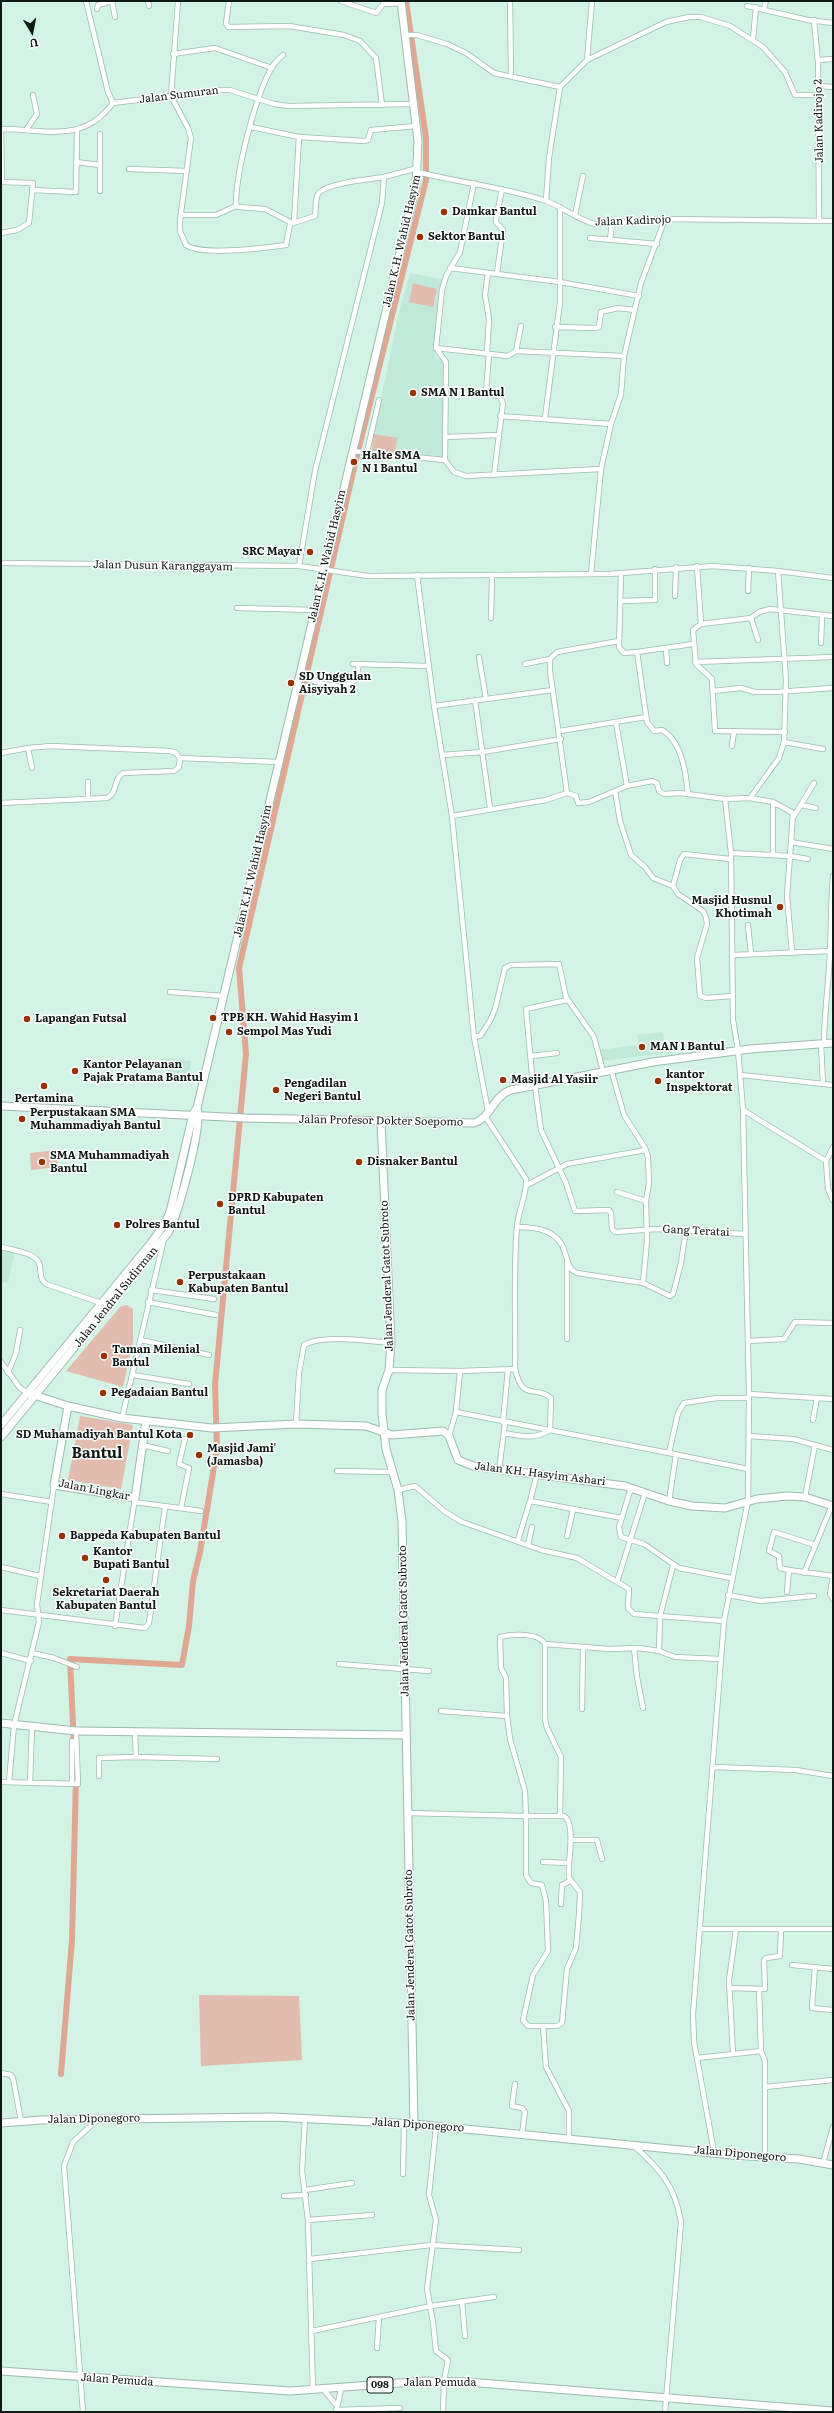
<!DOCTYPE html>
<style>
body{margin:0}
#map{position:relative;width:834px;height:2413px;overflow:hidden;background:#d3f3e5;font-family:Literata,serif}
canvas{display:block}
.frame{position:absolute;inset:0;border:2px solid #0f1a16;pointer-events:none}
.north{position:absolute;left:12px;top:12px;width:40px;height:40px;-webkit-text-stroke:3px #fff;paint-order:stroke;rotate:170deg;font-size:11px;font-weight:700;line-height:16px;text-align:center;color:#0f1a16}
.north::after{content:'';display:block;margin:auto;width:14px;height:18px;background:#0f1a16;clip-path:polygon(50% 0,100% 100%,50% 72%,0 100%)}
</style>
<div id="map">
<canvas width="834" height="2413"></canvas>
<div class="frame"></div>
<div class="north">U</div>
</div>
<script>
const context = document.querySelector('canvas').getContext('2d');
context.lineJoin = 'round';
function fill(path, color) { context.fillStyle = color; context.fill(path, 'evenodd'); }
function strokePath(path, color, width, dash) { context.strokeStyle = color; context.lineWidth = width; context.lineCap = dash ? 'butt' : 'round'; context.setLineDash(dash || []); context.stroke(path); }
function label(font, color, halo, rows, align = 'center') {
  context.font = font + ' Literata,serif'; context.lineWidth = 3; context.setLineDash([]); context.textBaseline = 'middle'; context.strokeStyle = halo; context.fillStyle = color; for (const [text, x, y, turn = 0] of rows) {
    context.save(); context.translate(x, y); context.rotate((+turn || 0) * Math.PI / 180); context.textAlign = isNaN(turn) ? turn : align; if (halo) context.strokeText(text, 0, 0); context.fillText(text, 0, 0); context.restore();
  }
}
fill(new Path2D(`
 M 410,273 L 442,279 L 435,358 L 443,360 L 444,364 L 444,459 L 370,449 L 400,308 Z
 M 663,1032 L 666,1053 L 602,1061 L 600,1050 L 638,1045 L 637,1035 Z
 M 163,1058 L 191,1061 L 190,1075 L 168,1073 L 169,1066 L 162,1065 Z
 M 1,1248 L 15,1251 L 8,1283 L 1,1282 Z`), '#c0e9d8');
fill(new Path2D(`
 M 413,283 L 437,289 L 433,307 L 409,302 Z
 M 374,434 L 397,438 L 395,452 L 372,450 Z
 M 57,1150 L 58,1167 L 31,1170 L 30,1153 Z
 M 127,1305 L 133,1309 L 133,1341 L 123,1387 L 66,1371 L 121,1306 Z
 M 80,1416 L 133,1425 L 121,1489 L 68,1480 Z
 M 199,1995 L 299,1996 L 302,2060 L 201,2066 Z`), '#e1bcaf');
strokePath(new Path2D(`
 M 75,1769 L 70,1659 L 182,1665 L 189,1626 L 193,1581 L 200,1552 L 217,1448 L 215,1385 L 246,1054 L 239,968 L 357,455 L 426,180 L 426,138 L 406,1
 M 61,2074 L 72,1940 L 76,1778`), '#e0a792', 6);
const street = new Path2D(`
 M 86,1 L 108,92 L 113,103
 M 112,1 L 115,17
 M 148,1 L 149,6
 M 178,1 L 171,96 L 188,128 L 191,138 L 180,220 L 180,231 L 186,245 C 201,256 266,248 286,245 L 290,224 L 315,216 C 316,209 315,200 318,194 C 324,183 372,179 384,177 L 382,203 L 315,471 L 299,566
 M 229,1 L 226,23 L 228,27 L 289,26 L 344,35 L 360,41 L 376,58 L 382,105
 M 341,1 L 376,13 L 384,3
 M 383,1 L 386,4 L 401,3
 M 510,1 L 511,76
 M 747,6 L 808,20 L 833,23
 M 764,8 L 766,1
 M 97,9 L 98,5 L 112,1
 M 814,20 L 818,63 L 819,221
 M 405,35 L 417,35 L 447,44 L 466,53 L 494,73 L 560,87 L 549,158 L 546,201
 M 753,39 L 756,7
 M 173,54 L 215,48 L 272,68
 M 283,55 C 280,58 277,60 274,64 C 256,91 236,172 236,204 L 238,207 L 265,209 L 292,223
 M 587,60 L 592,1
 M 818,60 L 833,59
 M 819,86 L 833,87
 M 560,87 L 587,60 L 666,22 L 689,17 L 701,17 L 730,26 L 763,47 L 785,72 L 795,95 L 819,95
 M 251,127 L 299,137 L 364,141 L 368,140 L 371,130 L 416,126
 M 1,129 C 46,129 83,144 113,103 L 218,90 L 230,90 L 274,104 L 288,106 L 413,104
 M 26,130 L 37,114 L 33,95
 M 76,162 L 100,165
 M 129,169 L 187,171
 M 418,172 C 460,183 504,187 546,201 C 563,207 578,220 595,224 L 665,219 L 833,221
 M 384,177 L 418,168
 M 474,183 L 460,252 L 446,276 L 442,290 L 436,348 L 446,362 L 445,460 L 454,472 L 466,476 L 601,469
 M 32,190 L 76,192 L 77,130
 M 100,191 L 100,134
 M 181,215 L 216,215 L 236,206
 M 575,215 L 583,176
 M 294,222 L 299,137
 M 1,233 L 17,230 L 29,223 L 33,183 L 2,182 L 1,129
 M 590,238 L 657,244
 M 610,240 L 612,223
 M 450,268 L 560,282 L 639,296
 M 497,273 L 503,230 L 496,222 L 496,219 L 502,189
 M 555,327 L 596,328 L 599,327 L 601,312 L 618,308 L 635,310
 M 436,348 L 508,356 L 516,351 L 624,356
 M 516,351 L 521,326
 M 487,353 L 489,319 L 485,295 L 488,273
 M 489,354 L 486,392 L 500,397 L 503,403 L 494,475
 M 500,416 L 611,424
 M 545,418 L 560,302 L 560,207
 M 445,437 L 498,435
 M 352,451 L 445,460
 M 367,452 L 379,400
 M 1,563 L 299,566 L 368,576 L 609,574 L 713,566 L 778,571 L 833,578
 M 697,566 L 701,624
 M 621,573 L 619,647 L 624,653 L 637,652 L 647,722 L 654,731 L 662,730 C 682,741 686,774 688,794
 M 591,574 L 601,469 L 611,424 L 621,394 L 624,356 L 641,283 L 665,219
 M 417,575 L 434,706 L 452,816 L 474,1037 L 488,1111
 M 748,591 L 749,568
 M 675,596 L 676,567
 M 620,601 L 655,600 L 655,569
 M 237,608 L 315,610
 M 491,618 L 492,575
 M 751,618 L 758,640
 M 821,643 L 822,616
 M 666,649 L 667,663
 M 637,652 L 693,644
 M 479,657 L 486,699
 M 695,662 L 833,657
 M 353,664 L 429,666
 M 525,664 L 550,659
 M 299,676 C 314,681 343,694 356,679 L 359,664
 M 297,685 L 325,689
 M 713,691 L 741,688 L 755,692 L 776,692 L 833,688
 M 475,700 L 490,808
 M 434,706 L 553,690
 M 560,731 L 646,717
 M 785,732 L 715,731 L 712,679 L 696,664 L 693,630 L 701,624 L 751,618 L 759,612 L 770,609 L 833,616
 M 784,742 L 823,749
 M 732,746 L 734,731
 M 1,753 L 28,748
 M 442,755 L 483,752 L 561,739
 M 32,768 L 28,748 L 51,746 L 170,751 L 176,753 L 180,758 L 278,762
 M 88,782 L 88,799
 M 627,786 L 652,781 L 657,783 L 659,791 L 664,794 L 680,793 L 725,799 L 750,798 L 779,758 L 784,742 L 786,680 L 778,571
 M 615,791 L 627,786 L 616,723
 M 567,793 L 550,671 L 550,659 L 557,652 L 619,641
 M 750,798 L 773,802 L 793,813 L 791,842 L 833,849
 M 1,803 L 107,798 C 118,793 113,779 123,773 L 174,771 L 179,767 L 180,758
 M 801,805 L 816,808
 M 452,816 L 546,800 L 567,793 L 576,796 L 578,803 L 589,802 L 615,791 L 620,821 L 631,855 L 645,867 L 653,878 L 673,886 L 678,894 L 703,911 L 706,917 L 707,924 L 697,958 L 700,996 L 706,998 L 732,996
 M 794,816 L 814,783
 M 791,842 L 787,896 L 792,952
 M 731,853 L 790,856 L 808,859
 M 773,855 L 773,802
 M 673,886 L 680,860 L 684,854 L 730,859
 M 748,925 L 751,954
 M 733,955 L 831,951
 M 170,992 L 224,996
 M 474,1037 L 480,1036 L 490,1021 L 495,1009 L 505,968 L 511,965 L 559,964 L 566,997 L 594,1037 L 603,1071
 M 821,1044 L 823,1084
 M 824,1044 C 824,1013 829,982 830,951 C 831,926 831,901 833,876
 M 531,1056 L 557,1053
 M 611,1069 L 624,1115 L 645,1148 L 648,1157 L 649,1183 L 646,1201 L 647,1241 L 643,1283
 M 741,1075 L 833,1085
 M 533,1086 L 526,1009 L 567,1000
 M 535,1086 L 541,1130 L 566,1183 L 575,1211 L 609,1210 L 611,1213 L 612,1229 L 615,1232 L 657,1229 L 745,1234
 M 743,1110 L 826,1161 L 828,1189 L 833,1200
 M 485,1116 L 526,1179 C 528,1191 518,1212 517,1226 C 513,1273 516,1322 515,1369 C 523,1403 535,1384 551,1398 L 550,1430 C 534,1440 521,1436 504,1433
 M 826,1161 L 833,1147
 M 527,1185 L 567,1164 L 646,1150
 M 617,1192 L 646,1201
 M 517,1227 C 537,1227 559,1230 565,1253 C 568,1261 568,1269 577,1273 L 643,1283 L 670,1296 L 673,1294 L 681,1263 L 686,1230
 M 1,1247 C 11,1250 34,1252 39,1263 C 42,1270 38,1278 46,1284 L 101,1303
 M 151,1290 L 214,1299
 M 148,1302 L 216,1315
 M 567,1339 L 567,1263
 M 141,1340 L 209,1355
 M 748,1341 L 784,1339 L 795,1322 L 833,1323
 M 1,1362 L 20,1388 L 28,1393
 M 389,1370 L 460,1371
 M 8,1373 L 16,1353 L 20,1330
 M 133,1375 L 189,1384
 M 749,1394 L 833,1399
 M 456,1412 L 669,1453
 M 122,1418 L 164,1239
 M 813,1420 L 817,1398
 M 503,1422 L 508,1369
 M 296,1424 L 299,1373 L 304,1345 C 323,1334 369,1341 391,1343
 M 449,1436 L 456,1412 L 460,1371 L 515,1369
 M 749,1436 L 793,1439 L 833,1450
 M 142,1445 L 168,1451
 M 748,1469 L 669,1453 L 678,1413 L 684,1403 L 717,1398 L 749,1398
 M 499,1470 L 505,1423
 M 337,1471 L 391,1472
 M 537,1474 L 530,1501 L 622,1518
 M 631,1488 L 619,1527 L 621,1537 L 644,1544 L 679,1568 L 731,1578
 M 398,1490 L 415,1486 L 444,1511 L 462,1522 L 541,1550 L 577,1558 L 629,1589 L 628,1608 L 634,1614 L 724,1621
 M 1,1494 L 52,1502
 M 805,1497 L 815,1445
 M 669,1501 L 676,1455
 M 134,1502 L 201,1511
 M 181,1508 L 189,1468 L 179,1464 L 185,1439
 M 567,1536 L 573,1510
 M 518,1540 L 530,1501
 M 528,1545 L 532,1527
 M 1,1567 L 40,1576
 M 789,1570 L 780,1568 L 779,1556 L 769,1551 L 774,1532 L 815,1545
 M 804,1573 L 832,1505
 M 833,1577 L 830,1594 L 833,1599
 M 617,1582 L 645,1493
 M 787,1592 L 789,1570 L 833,1576
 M 728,1595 L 761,1601 L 814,1596
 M 1,1610 L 145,1628 L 149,1623 L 165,1507
 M 115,1626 L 135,1498
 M 634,1648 L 637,1677 L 643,1708
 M 659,1651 L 660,1616 L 673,1566
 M 1,1653 L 31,1661
 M 32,1653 L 54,1658 L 77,1667
 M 339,1664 L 429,1671
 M 582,1709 L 583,1647
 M 441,1711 L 507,1716
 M 135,1732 L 136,1757 L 217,1759
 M 713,1767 L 796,1770 L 833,1776
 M 99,1776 L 99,1758 L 136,1757
 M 1,1782 L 78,1784 L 76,1731
 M 9,1782 L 14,1725 L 39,1622 L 37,1604 L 54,1485
 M 30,1782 L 32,1727
 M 72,1784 L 72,1741
 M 408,1813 L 526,1816 L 526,1875 L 531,1883 L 542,1885 L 546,1901 L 548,1951 L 533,1975 L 523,2020 L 528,2026 L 557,2026 L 562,2023 L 567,1969 L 576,1948 L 579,1915 L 580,1892 L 569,1878 L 569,1863
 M 560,1816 L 561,1757 L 547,1728 L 545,1719 L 545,1644 L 609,1649 L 639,1648 L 659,1651 L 675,1657 L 720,1659
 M 571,1840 L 597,1840 L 602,1859
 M 543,1862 L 569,1863 C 570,1853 574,1821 564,1816 L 526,1816 L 525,1791 L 510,1739 L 507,1716 L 506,1678 L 501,1668 L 500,1637 C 512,1634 538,1632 545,1644
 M 561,1904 L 562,1885 L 570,1881
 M 700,1929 L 833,1929
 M 792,1965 L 833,1969
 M 815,1967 L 812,2008 L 833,2010
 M 729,1988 L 765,1989 L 764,1960 L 766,1958 L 780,1956 L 781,1930
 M 759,1990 L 761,2051 L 765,2061 L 765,2157
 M 543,2026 L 546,2067 L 569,2111 L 569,2139
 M 733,2054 L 729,1980 L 736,1930
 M 697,2058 L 761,2051
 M 1,2073 L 11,2075 L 13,2078 L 21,2121
 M 515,2084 L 512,2106 L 522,2108 L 525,2112 L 522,2134
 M 765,2087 L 833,2080
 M 305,2118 L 302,2171 L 308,2220 L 313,2391
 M 436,2127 L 429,2195 L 436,2220 L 427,2289 L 433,2322 L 436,2351 L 448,2360 L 444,2381 L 443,2412
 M 634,2146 C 661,2170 675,2186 681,2222 L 665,2412
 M 714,2152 L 694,2042 L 693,2014 L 724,1621 L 748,1501 L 749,1394 L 743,1110 L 738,1050 L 733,1020 L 731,853 L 725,799
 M 823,2163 L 833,2127
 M 403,2174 L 404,2123
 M 305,2190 L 352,2183
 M 284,2196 L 306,2195
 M 308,2220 L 372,2215
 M 310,2259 L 431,2245 L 519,2250
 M 462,2301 L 465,2336
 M 312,2331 L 431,2306 L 494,2297
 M 377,2348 L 379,2317
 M 324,2390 L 337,2406
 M 336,2410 L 400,2408
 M 83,2412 L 64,2166 L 73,2142 L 97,2120
 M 336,2412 L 341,2389`);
const secondary = new Path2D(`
 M 1,1106 L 246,1118 L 474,1123 C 491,1118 493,1096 511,1090 L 653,1062 L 750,1049 L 833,1043
 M 381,1121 L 391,1343 L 389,1370 L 382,1390 L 382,1414 L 386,1449 L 398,1490 L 402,1521 L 414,2124
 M 31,1394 L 68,1406 L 122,1418 L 212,1428 L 296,1424 L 366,1426 L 392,1435 L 443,1431 L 449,1436 L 458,1460 L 473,1466 L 625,1486 L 669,1501 L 692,1506 L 725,1508 L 757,1499 L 787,1496 L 805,1497 L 833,1506
 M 68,1406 L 54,1485 L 135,1498 L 146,1421
 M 1,1723 L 76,1731
 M 77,1731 L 406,1735
 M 1,2123 L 41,2120 L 273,2117 L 414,2124 L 732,2155 L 799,2159 L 833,2165`);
const primary = new Path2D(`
 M 1,1425 L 151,1243 L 164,1225 L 170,1212 L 193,1114 L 197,1108 L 416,185 L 418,141 L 401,1
 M 1,1437 L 168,1233 C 178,1215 203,1126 197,1108
 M 1,2371 L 290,2391 L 426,2381 L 467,2382 L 833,2411`);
strokePath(street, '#9dbbaf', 6);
strokePath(secondary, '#9dbbaf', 9);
strokePath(primary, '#9dbbaf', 9);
strokePath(street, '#fff', 4.5);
strokePath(secondary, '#fff', 7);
strokePath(primary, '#fff', 7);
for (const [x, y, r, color] of [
 [444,212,4,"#983300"],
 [420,237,4,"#983300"],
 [413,393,4,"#983300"],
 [354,462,4,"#983300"],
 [310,552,4,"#983300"],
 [291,683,4,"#983300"],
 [780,907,4,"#983300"],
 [213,1018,4,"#983300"],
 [27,1019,4,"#983300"],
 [229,1032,4,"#983300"],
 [642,1047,4,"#983300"],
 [75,1071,4,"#983300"],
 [503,1080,4,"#983300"],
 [658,1081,4,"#983300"],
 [44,1086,4,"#983300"],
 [276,1090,4,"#983300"],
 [22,1119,4,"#983300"],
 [42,1162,4,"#983300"],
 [359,1162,4,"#983300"],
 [220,1204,4,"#983300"],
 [117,1225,4,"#983300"],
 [180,1282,4,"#983300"],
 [104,1356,4,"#983300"],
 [103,1393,4,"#983300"],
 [190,1435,4,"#983300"],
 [199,1455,4,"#983300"],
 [62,1536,4,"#983300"],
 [85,1558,4,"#983300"],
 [106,1580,4,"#983300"]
]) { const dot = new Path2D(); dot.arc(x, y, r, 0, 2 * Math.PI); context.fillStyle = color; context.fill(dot); strokePath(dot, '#fff', 1.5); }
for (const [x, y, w] of [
 [380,2385,26]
]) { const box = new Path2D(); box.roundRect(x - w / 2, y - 8, w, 16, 3); context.fillStyle = '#fff'; context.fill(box); strokePath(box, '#0f1a16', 1); }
label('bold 10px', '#0f1a16', null, [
 ["098",380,2385]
]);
label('11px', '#0f1a16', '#fff', [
 ["Jalan Sumuran",179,95,-7],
 ["Jalan Kadirojo 2",819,121,-91],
 ["Jalan Kadirojo",633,221,-2],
 ["Jalan K.H. Wahid Hasyim",402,241,-77],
 ["Jalan K.H. Wahid Hasyim",327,556,-77],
 ["Jalan Dusun Karanggayam",163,566,1],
 ["Jalan K.H. Wahid Hasyim",253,871,-77],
 ["Jalan Profesor Dokter Soepomo",381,1121,1],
 ["Gang Teratai",696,1231,3],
 ["Jalan Jenderal Gatot Subroto",387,1276,-92],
 ["Jalan Jendral Sudirman",116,1297,-51],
 ["Jalan KH. Hasyim Ashari",540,1474,7],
 ["Jalan Lingkar",94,1490,11],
 ["Jalan Jenderal Gatot Subroto",404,1621,-91],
 ["Jalan Jenderal Gatot Subroto",410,1945,-91],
 ["Jalan Diponegoro",94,2119,-1],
 ["Jalan Diponegoro",418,2125,4],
 ["Jalan Diponegoro",740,2154,5],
 ["Jalan Pemuda",117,2380,4],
 ["Jalan Pemuda",440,2383]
]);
label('bold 11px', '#0f1a16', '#fff', [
 ["Damkar Bantul",452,212],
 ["Sektor Bantul",428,237],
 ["SMA N 1 Bantul",421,393],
 ["Halte SMA",362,456],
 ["N 1 Bantul",362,469],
 ["SRC Mayar",302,552,"right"],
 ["SD Unggulan",299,677],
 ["Aisyiyah 2",299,690],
 ["Masjid Husnul",772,901,"right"],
 ["Khotimah",772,914,"right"],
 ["TPB KH. Wahid Hasyim 1",221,1018],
 ["Lapangan Futsal",35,1019],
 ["Sempol Mas Yudi",237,1032],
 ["MAN 1 Bantul",650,1047],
 ["Kantor Pelayanan",83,1065],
 ["Pajak Pratama Bantul",83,1078],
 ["kantor",666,1075],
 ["Inspektorat",666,1088],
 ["Masjid Al Yasiir",511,1080],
 ["Pengadilan",284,1084],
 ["Negeri Bantul",284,1097],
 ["Pertamina",44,1099,"center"],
 ["Perpustakaan SMA",30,1113],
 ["Muhammadiyah Bantul",30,1126],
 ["SMA Muhammadiyah",50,1156],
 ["Bantul",50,1169],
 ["Disnaker Bantul",367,1162],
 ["DPRD Kabupaten",228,1198],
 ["Bantul",228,1211],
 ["Polres Bantul",125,1225],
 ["Perpustakaan",188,1276],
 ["Kabupaten Bantul",188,1289],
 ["Taman Milenial",112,1350],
 ["Bantul",112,1363],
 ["Pegadaian Bantul",111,1393],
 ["SD Muhamadiyah Bantul Kota",182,1435,"right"],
 ["Masjid Jami'",207,1449],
 ["(Jamasba)",207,1462],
 ["Bappeda Kabupaten Bantul",70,1536],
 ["Kantor",93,1552],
 ["Bupati Bantul",93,1565],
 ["Sekretariat Daerah",106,1593,"center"],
 ["Kabupaten Bantul",106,1606,"center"]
], 'left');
label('bold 15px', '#0f1a16', '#fff', [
 ["Bantul",97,1454]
]);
</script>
